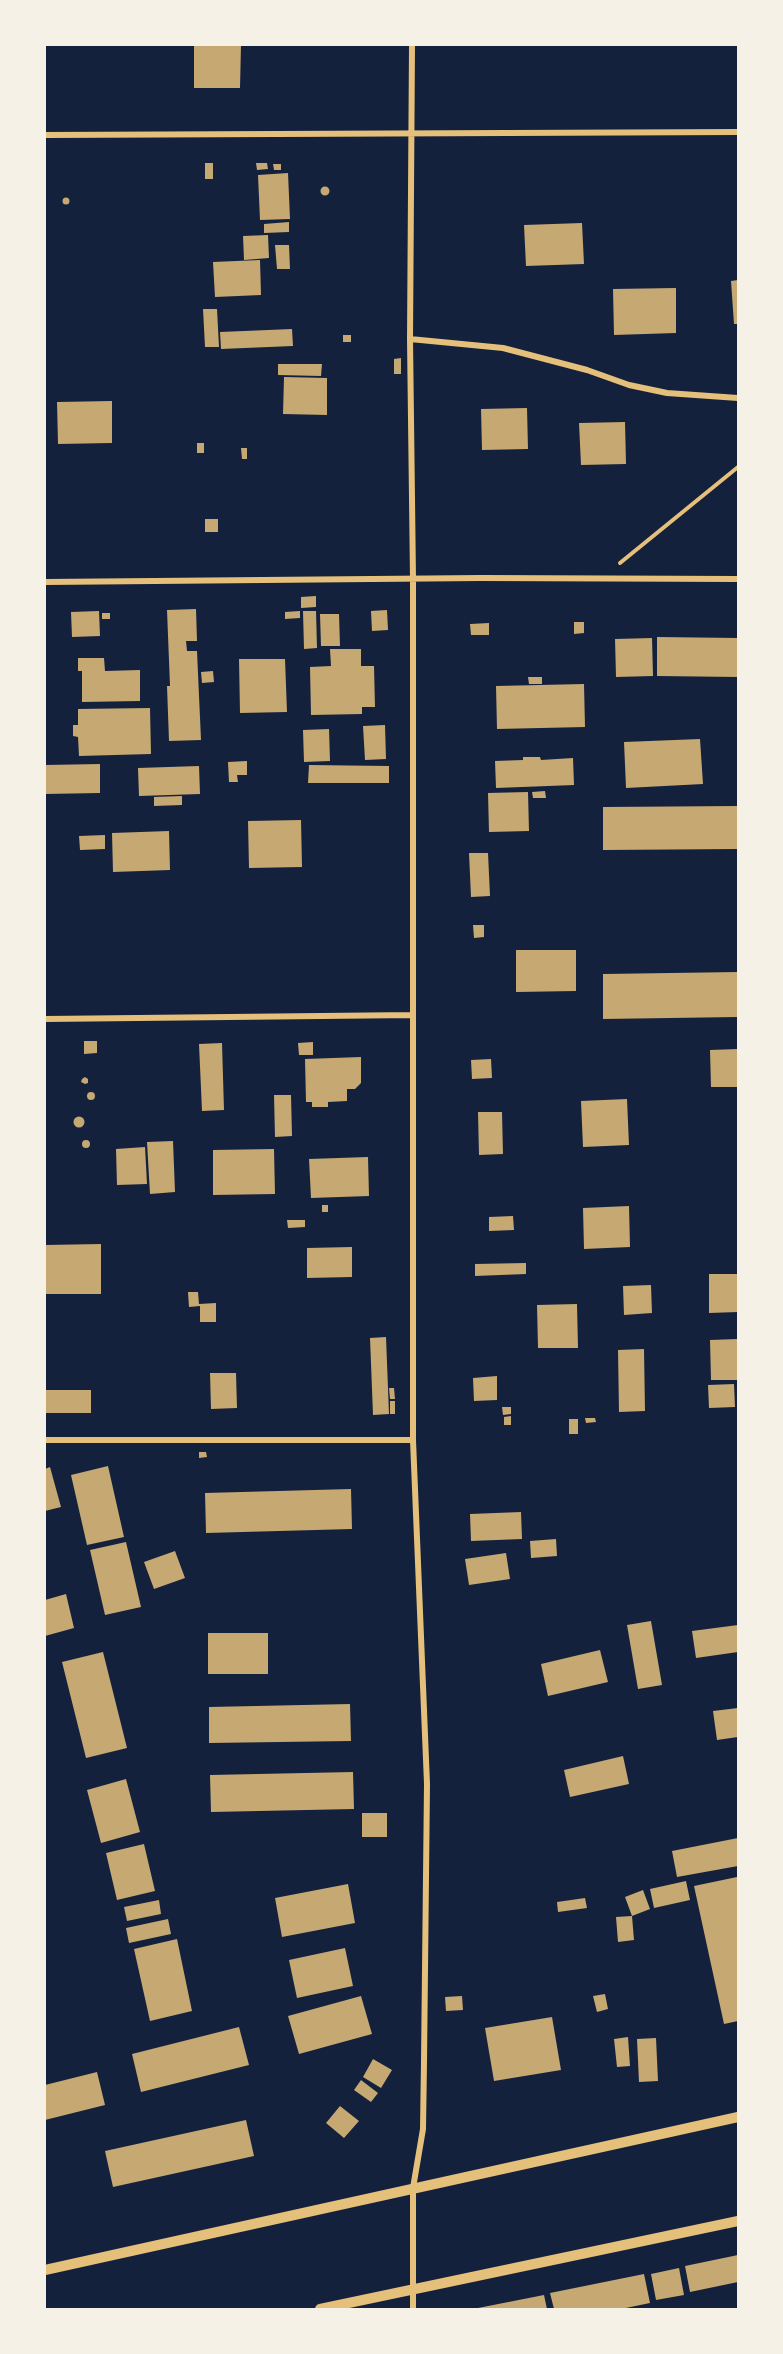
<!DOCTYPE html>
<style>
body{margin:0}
#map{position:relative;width:783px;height:2354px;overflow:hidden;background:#14213d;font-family:"Roboto Serif",serif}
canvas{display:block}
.frame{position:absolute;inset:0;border:46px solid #f6f1e7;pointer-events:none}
</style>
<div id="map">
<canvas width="783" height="2354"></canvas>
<div class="frame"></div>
</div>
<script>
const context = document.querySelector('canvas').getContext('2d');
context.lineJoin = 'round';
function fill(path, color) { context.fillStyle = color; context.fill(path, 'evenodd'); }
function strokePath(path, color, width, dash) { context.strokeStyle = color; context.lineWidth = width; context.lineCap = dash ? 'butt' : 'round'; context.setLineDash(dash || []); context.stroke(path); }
fill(new Path2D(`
 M 194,45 L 241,45 L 240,88 L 194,88 Z
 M 205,163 L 213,163 L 213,179 L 205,179 Z
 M 256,163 L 267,163 L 268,169 L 257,170 Z
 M 273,164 L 281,164 L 281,170 L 274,170 Z
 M 288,173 L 290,219 L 260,220 L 258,175 Z
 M320.5 191a4.5 4.5 0 1 1 9 0a4.5 4.5 0 1 1-9 0Z
 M62.5 201a3.5 3.5 0 1 1 7 0a3.5 3.5 0 1 1-7 0Z
 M 289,222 L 289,232 L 264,233 L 264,224 Z
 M 582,223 L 584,264 L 526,266 L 524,225 Z
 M 268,235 L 269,258 L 244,260 L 243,236 Z
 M 275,245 L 289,245 L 290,269 L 277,269 Z
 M 260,260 L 261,295 L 215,297 L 213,262 Z
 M 738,280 L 738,324 L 734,324 L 731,281 Z
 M 676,288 L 676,333 L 614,335 L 613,289 Z
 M 203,309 L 217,309 L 219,347 L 205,347 Z
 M 292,329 L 293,346 L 221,349 L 220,332 Z
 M 343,335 L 351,335 L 351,342 L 343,342 Z
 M 401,358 L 401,374 L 394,374 L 394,359 Z
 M 278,364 L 322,364 L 321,376 L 278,375 Z
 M 284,377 L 327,378 L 327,415 L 283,414 Z
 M 112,401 L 112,443 L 58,444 L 57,402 Z
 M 527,408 L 528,449 L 482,450 L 481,409 Z
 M 625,422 L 626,464 L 581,465 L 579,423 Z
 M 197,443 L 204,443 L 204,453 L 197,453 Z
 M 241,448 L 247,448 L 247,459 L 242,459 Z
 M 205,519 L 218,519 L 218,532 L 205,532 Z
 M 316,596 L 316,607 L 301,608 L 301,597 Z
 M 196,609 L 197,641 L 186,641 L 187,651 L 197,651 L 201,740 L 169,741 L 167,686 L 170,686 L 167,610 Z
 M 387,610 L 388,630 L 372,631 L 371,611 Z
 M 99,611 L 100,636 L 72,637 L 71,612 Z
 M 300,611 L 300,618 L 285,619 L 285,612 Z
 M 303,611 L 316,611 L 317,648 L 304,649 Z
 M 102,613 L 110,613 L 110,619 L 102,619 Z
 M 320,614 L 339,614 L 340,646 L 321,646 Z
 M 574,622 L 584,622 L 584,633 L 574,634 Z
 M 489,623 L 489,635 L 471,635 L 470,624 Z
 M 657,637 L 738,638 L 738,677 L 657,676 Z
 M 652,638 L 653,676 L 616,677 L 615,639 Z
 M 330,649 L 361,649 L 361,666 L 374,666 L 375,707 L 362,707 L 362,714 L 311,715 L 310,667 L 331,666 Z
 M 78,658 L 104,658 L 105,671 L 140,670 L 140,701 L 82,702 L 82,671 L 78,671 Z
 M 239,659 L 285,659 L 287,712 L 240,713 Z
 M 213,671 L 214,682 L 202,683 L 201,672 Z
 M 528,677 L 542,677 L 542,684 L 529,684 Z
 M 584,684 L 585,727 L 497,729 L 496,686 Z
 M 150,708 L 151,754 L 79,756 L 78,737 L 73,736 L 73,725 L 78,725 L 78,709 Z
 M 385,725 L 386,759 L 365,760 L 363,726 Z
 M 329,729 L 330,761 L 304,762 L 303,730 Z
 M 700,739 L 703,784 L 626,788 L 624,742 Z
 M 523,757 L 540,757 L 541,760 L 573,758 L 574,785 L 496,788 L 495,761 L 523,760 Z
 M 247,761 L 247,775 L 237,775 L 238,782 L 229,782 L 228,762 Z
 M 100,764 L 100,793 L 45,794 L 45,765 Z
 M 309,765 L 389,766 L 389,783 L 308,783 Z
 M 199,766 L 200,794 L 139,796 L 138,768 Z
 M 545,791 L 546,798 L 533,798 L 532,792 Z
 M 528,792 L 529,831 L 489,832 L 488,793 Z
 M 182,796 L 182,805 L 154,806 L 154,797 Z
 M 738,806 L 738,849 L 603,850 L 603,807 Z
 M 301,820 L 302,867 L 249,868 L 248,821 Z
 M 169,831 L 170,870 L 113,872 L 112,833 Z
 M 105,835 L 105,849 L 80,850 L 79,836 Z
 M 469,853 L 488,853 L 490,896 L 471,897 Z
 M 473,925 L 484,925 L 484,937 L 474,938 Z
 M 516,950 L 576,950 L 576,991 L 516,992 Z
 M 738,972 L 738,1017 L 603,1019 L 603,974 Z
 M 84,1041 L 97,1041 L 97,1053 L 84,1054 Z
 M 313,1042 L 313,1055 L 299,1055 L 298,1043 Z
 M 222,1043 L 224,1110 L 202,1111 L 199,1044 Z
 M 738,1049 L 738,1087 L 711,1087 L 710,1050 Z
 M 361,1057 L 361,1083 L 355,1089 L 347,1089 L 347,1101 L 328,1102 L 328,1107 L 312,1107 L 312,1102 L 306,1102 L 305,1059 Z
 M 491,1059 L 492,1078 L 472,1079 L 471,1060 Z
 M 85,1077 L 88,1079 L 88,1083 L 85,1084 L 81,1082 L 82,1079 Z
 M87 1096a4 4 0 1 1 8 0a4 4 0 1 1-8 0Z
 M 274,1095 L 291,1095 L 292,1136 L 275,1137 Z
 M 627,1099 L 629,1145 L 583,1147 L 581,1101 Z
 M 478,1112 L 502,1112 L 503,1154 L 479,1155 Z
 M73.5 1122a5.5 5.5 0 1 1 11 0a5.5 5.5 0 1 1-11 0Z
 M82 1144a4 4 0 1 1 8 0a4 4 0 1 1-8 0Z
 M 173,1141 L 175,1192 L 150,1194 L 147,1142 Z
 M 145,1147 L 147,1184 L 117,1185 L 116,1149 Z
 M 274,1149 L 275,1194 L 213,1195 L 213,1150 Z
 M 368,1157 L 369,1196 L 311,1198 L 309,1159 Z
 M 322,1205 L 328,1205 L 328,1212 L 322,1212 Z
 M 629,1206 L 630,1247 L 584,1249 L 583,1208 Z
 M 513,1216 L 514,1230 L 489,1231 L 489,1217 Z
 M 287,1220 L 305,1220 L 305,1227 L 288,1228 Z
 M 101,1244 L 101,1294 L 45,1294 L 45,1245 Z
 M 352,1247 L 352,1277 L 307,1278 L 307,1248 Z
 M 526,1263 L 526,1274 L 475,1276 L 475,1264 Z
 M 709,1274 L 738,1274 L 738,1312 L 709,1313 Z
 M 651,1285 L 652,1313 L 624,1315 L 623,1286 Z
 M 188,1292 L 198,1292 L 199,1304 L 216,1303 L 216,1322 L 200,1322 L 200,1306 L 189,1307 Z
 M 577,1304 L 578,1348 L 538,1348 L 537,1305 Z
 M 386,1337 L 389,1414 L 373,1415 L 370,1338 Z
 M 738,1339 L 738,1380 L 711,1380 L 710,1340 Z
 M 644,1349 L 645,1411 L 619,1412 L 618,1350 Z
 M 210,1373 L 236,1373 L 237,1408 L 211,1409 Z
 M 497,1376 L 497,1400 L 474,1401 L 473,1378 Z
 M 734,1384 L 735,1407 L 709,1408 L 708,1385 Z
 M 389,1388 L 394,1388 L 395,1399 L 390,1399 Z
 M 45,1390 L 91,1390 L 91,1413 L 45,1413 Z
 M 390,1401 L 395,1401 L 395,1414 L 390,1414 Z
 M 502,1407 L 511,1407 L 511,1414 L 503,1415 Z
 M 511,1416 L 511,1425 L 504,1425 L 504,1417 Z
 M 585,1418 L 595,1418 L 596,1422 L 586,1423 Z
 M 569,1419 L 578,1419 L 578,1434 L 569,1434 Z
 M 199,1452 L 206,1452 L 207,1457 L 199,1458 Z
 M 108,1466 L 124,1537 L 87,1545 L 71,1475 Z
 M 50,1467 L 61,1507 L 45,1511 L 45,1469 Z
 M 351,1489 L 352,1529 L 206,1533 L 205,1493 Z
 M 521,1512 L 522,1539 L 471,1541 L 470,1514 Z
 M 556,1539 L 557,1556 L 531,1558 L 530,1541 Z
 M 126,1542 L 141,1607 L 105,1615 L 90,1550 Z
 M 175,1551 L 185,1578 L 154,1589 L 144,1562 Z
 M 506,1553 L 510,1579 L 469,1585 L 465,1559 Z
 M 66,1594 L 74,1628 L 45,1636 L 45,1600 Z
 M 651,1621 L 662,1685 L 638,1689 L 627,1625 Z
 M 738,1625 L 738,1652 L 696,1658 L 692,1631 Z
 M 208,1633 L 268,1633 L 268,1674 L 208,1674 Z
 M 600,1650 L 608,1682 L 548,1696 L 541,1664 Z
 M 103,1652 L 127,1748 L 86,1758 L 62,1662 Z
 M 350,1704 L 351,1741 L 209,1743 L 209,1707 Z
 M 738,1708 L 738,1737 L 717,1740 L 713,1711 Z
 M 623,1756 L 629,1784 L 570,1797 L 564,1770 Z
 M 353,1772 L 354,1809 L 211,1812 L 210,1775 Z
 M 126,1779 L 140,1832 L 101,1843 L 87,1790 Z
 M 362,1813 L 387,1813 L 387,1837 L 362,1837 Z
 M 738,1838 L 738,1866 L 677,1877 L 672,1851 Z
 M 144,1844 L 155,1891 L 117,1900 L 106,1853 Z
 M 737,1877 L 738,2021 L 724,2024 L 694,1886 Z
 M 686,1881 L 690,1900 L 654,1908 L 650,1889 Z
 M 348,1884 L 355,1923 L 282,1937 L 275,1898 Z
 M 643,1890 L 650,1909 L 632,1916 L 625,1897 Z
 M 585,1898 L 587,1908 L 558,1912 L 557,1902 Z
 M 159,1900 L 161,1914 L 127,1921 L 124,1907 Z
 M 632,1916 L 634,1940 L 618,1942 L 616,1917 Z
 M 168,1919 L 171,1934 L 129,1943 L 126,1928 Z
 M 177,1939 L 192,2011 L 150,2021 L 134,1949 Z
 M 345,1948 L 353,1986 L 297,1998 L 289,1960 Z
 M 605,1994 L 608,2009 L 597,2012 L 593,1996 Z
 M 361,1996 L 372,2034 L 299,2054 L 288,2016 Z
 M 462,1996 L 463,2010 L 446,2011 L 445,1997 Z
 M 552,2017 L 561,2070 L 494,2081 L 485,2028 Z
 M 239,2027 L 249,2065 L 141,2092 L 132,2054 Z
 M 628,2037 L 630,2066 L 617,2067 L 614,2039 Z
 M 656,2038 L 658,2081 L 639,2082 L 637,2039 Z
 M 373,2059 L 392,2070 L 381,2088 L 363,2077 Z
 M 97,2072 L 105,2105 L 45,2120 L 45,2085 Z
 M 361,2080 L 378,2093 L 371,2102 L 354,2090 Z
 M 340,2106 L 359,2121 L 344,2138 L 326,2123 Z
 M 246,2120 L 254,2156 L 113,2187 L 105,2151 Z
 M 738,2255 L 738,2282 L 690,2292 L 685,2266 Z
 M 679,2268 L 684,2295 L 656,2300 L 651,2274 Z
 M 644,2274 L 650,2303 L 621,2309 L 554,2309 L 550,2293 Z
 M 544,2295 L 547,2309 L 478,2309 L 478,2308 Z`), '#c6a872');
strokePath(new Path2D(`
 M 620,563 L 738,467`), '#e5c07b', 4);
strokePath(new Path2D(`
 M 412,45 L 410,339 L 413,579 L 413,1440 L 427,1784 L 424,2062 L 423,2129 L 413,2188 L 413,2309
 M 45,135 L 738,132
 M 410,339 L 503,348 L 587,370 L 629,385 L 667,393 L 738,398
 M 45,582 L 481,578 L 738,579
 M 45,1019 L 413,1015
 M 45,1440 L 413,1440`), '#e5c07b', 6);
strokePath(new Path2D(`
 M 45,2270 L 738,2117
 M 320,2309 L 738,2221`), '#e5c07b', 10);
</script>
